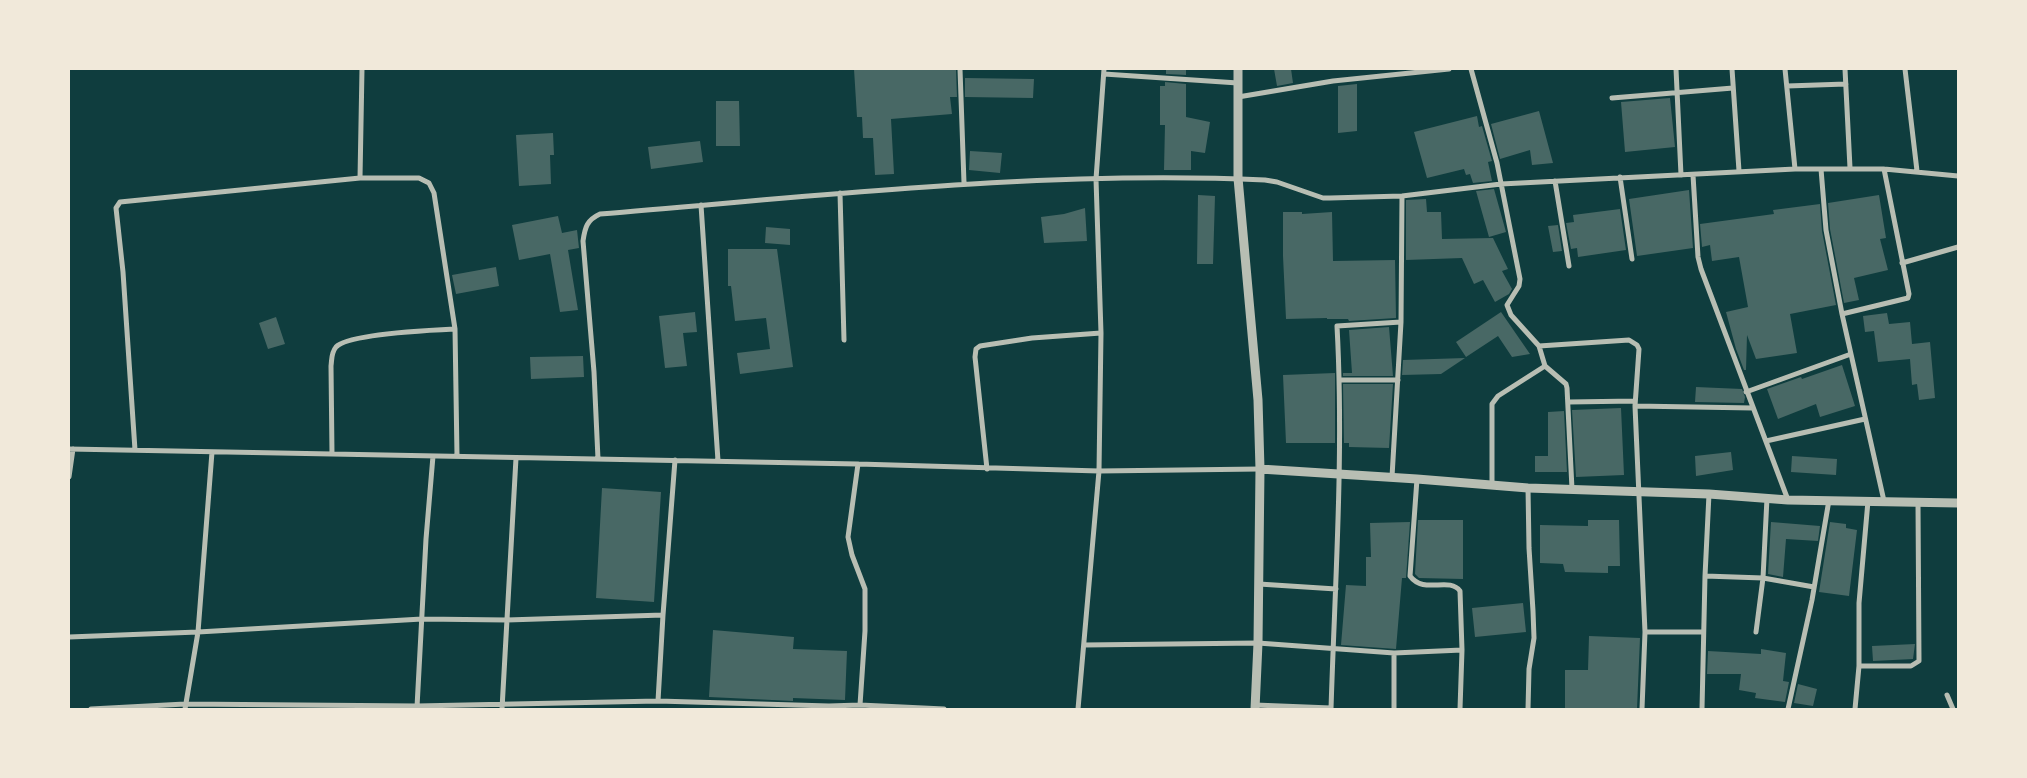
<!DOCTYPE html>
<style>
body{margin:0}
#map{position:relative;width:2027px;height:778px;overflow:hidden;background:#0f3d3e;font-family:"PT Sans Narrow",sans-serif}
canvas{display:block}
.frame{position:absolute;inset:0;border:70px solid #f1e9da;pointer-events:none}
</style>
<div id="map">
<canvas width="2027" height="778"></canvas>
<div class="frame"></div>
</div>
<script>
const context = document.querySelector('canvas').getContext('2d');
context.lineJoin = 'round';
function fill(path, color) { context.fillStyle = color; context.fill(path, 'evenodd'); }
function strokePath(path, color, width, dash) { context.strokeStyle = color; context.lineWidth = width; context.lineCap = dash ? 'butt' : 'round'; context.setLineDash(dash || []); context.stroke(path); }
fill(new Path2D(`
 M 854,69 L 956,69 L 957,97 L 950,97 L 952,114 L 891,119 L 894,174 L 875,175 L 873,138 L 863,138 L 862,117 L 857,117 Z
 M 1166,69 L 1186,69 L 1186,75 L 1166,74 Z
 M 1274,69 L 1291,69 L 1293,83 L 1277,86 Z
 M 965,78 L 1034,79 L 1033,98 L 965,97 Z
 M 1165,82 L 1186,84 L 1186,117 L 1210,122 L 1205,153 L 1191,151 L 1191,170 L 1164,170 L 1165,125 L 1160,125 L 1160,86 L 1165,86 Z
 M 1357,84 L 1357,131 L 1338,133 L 1338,86 Z
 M 1670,98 L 1675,147 L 1625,152 L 1621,102 Z
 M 716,101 L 739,101 L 740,146 L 716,146 Z
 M 1539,111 L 1553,163 L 1532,165 L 1530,150 L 1500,159 L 1491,124 Z
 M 1477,116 L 1479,127 L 1482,126 L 1492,161 L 1488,162 L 1492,181 L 1473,183 L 1470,174 L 1466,175 L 1464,169 L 1427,178 L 1414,132 Z
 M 553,133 L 554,155 L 550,155 L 551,184 L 519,186 L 516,135 Z
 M 700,141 L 703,162 L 651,169 L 648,147 Z
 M 970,151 L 1002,153 L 1000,173 L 969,170 Z
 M 1494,189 L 1506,232 L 1489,237 L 1476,191 Z
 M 1689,190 L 1693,248 L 1637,256 L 1629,199 Z
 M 1198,195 L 1215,196 L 1213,264 L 1197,264 Z
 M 1879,195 L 1886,238 L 1880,239 L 1888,270 L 1854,278 L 1859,300 L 1844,303 L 1830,229 L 1828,203 Z
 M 1426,199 L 1427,212 L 1441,212 L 1442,239 L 1493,238 L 1508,269 L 1502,271 L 1512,289 L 1509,294 L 1495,302 L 1483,280 L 1474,284 L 1462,258 L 1406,260 L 1406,200 Z
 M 1820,204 L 1822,231 L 1836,305 L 1790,314 L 1797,353 L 1756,359 L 1747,335 L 1746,370 L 1744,370 L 1736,349 L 1726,312 L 1748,307 L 1739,257 L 1712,261 L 1710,245 L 1702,247 L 1700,224 L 1774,214 L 1773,210 Z
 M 1085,208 L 1087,241 L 1044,243 L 1041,217 L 1064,214 Z
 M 1620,209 L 1626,250 L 1578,257 L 1577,248 L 1571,249 L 1566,223 L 1574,222 L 1573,215 Z
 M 1283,212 L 1302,212 L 1302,214 L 1332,212 L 1333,261 L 1395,260 L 1396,318 L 1349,321 L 1348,319 L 1327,319 L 1327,318 L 1286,319 L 1283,256 Z
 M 558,216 L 562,233 L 577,230 L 579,248 L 568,250 L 578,310 L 560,312 L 550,254 L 519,260 L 512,225 Z
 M 1558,225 L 1562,251 L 1553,252 L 1548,226 Z
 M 766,227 L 790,229 L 790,245 L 765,243 Z
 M 728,249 L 777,249 L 793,367 L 740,374 L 737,353 L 770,349 L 766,318 L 735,321 L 731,286 L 728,286 Z
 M 496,267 L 499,286 L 456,294 L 452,275 Z
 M 695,312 L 697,332 L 683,333 L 687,366 L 665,368 L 659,316 Z
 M 1501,312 L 1530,354 L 1512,357 L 1498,336 L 1466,357 L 1456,342 Z
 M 1887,313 L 1889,324 L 1910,322 L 1912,344 L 1930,342 L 1935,398 L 1919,400 L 1917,384 L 1912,385 L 1910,359 L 1878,362 L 1874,331 L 1865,332 L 1863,316 Z
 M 276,317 L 285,344 L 268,349 L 259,323 Z
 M 1389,327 L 1393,376 L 1343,376 L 1343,373 L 1352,373 L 1349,330 Z
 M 583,356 L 584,377 L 531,379 L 530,357 Z
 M 1465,358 L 1441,374 L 1402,375 L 1403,360 Z
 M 1842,365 L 1855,406 L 1820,417 L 1816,404 L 1778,419 L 1767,389 L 1801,377 L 1802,379 Z
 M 1335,373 L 1335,443 L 1286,443 L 1283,375 Z
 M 1343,384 L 1393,384 L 1389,448 L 1349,447 L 1349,443 L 1344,443 Z
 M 1696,387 L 1742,389 L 1745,397 L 1744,403 L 1695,402 Z
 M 1621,408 L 1624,475 L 1576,477 L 1572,410 Z
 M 1564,411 L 1567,472 L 1535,472 L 1535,456 L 1548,456 L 1548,412 Z
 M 1731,452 L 1733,470 L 1696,476 L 1695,456 Z
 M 1792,456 L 1837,459 L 1836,475 L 1791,472 Z
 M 602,488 L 661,492 L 654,602 L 596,598 Z
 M 1418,520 L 1463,520 L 1463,579 L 1419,578 L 1415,574 Z
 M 1588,520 L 1619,520 L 1620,566 L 1608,566 L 1608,573 L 1565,572 L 1563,564 L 1540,563 L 1540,525 L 1588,526 Z
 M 1410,522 L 1406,578 L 1402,578 L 1396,649 L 1341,645 L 1346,585 L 1366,586 L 1366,557 L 1371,557 L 1370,523 Z
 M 1771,522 L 1820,526 L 1818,541 L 1786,539 L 1783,577 L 1768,574 Z
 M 1830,522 L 1846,524 L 1846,528 L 1857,530 L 1849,596 L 1819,592 Z
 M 1523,603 L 1526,632 L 1475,637 L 1472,608 Z
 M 713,630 L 794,637 L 793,649 L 847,651 L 845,700 L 793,698 L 793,701 L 709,697 Z
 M 1589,636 L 1640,638 L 1637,709 L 1565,709 L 1565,670 L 1588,670 Z
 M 1915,644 L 1913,659 L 1873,661 L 1872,646 Z
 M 1761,649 L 1786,653 L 1783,681 L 1789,682 L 1785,702 L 1755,698 L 1756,693 L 1739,690 L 1741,674 L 1707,674 L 1708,651 L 1761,654 Z
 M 1798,684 L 1817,689 L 1813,706 L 1794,703 Z`), '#486865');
strokePath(new Path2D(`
 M 362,69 L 360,178 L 419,178 L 429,183 L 434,193 L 455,329 L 457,456
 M 960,69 L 964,183
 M 1471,69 L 1497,163 L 1520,279 L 1519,286 L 1507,305 L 1511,315 L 1539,346 L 1545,366 L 1566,384 L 1567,388 L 1572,489
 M 1676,69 L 1681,175
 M 1732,69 L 1739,171
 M 1785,69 L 1795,169
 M 1845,69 L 1850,168
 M 1905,69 L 1917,171
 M 1104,74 L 1238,83
 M 1787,86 L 1846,84
 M 1238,97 L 1333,81 L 1449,69
 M 1612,98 L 1733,88
 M 1821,169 L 1826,230 L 1842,314 L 1884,501
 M 1693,175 L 1698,257 L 1701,269 L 1788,500
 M 1620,177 L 1632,259
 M 1555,181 L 1569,266
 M 840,193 L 844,340
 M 701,205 L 718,461
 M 1902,263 L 1958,247
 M 1842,314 L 1908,298 L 1909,294 L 1884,169
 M 1539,346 L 1629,340 L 1637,345 L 1639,349 L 1635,406 L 1645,632 L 1642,709
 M 1340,380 L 1398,380
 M 1746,392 L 1851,354
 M 1569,402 L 1635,401
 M 1635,406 L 1753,408
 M 1766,441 L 1865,419
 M 69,449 L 858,464 L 1099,471 L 1260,469
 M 135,450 L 123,272 L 116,208 L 120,202 L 360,178
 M 332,454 L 331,366 C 332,359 331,353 336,347 C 348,334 434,330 455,329
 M 598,459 L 594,372 L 583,241 C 585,227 587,220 600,214 C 821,196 1042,170 1265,180 L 1277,182 L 1323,198 L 1330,198 L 1402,196 L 1501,184 L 1795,169 L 1884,169 L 1958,176
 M 858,464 L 848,537 L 852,555 L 865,589 L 865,631 L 860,705
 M 987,469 L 975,357 L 976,349 L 980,346 L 1032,338 L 1101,333
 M 69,477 L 73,449
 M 1392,477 L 1401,322
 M 1417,479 L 1410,576 C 1424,595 1449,576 1460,591 L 1462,650 L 1460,709
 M 1492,485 L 1492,404 L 1498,396 L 1545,366
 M 1528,488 L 1529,548 L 1533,611 L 1534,638 L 1529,669 L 1528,709
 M 1705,576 L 1763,578 L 1814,587
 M 1259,584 L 1336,589
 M 1645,632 L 1703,632
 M 1756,632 L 1763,578 L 1767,498
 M 69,637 L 198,632 L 422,619 L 507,620 L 663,615
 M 1084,645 L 1258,643 L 1394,653 L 1462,650
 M 1394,653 L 1394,709
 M 1859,666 L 1911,666 L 1919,661 L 1918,503
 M 1947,695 L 1953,709
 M 658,701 L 663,615 L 675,460
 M 1255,705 L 1331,708
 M 417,707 L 426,539 L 433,456
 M 91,709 L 185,704 L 417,706 L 658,701 L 829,706 L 860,705 L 944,709
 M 185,709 L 198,632 L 212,452
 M 502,709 L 516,458
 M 1078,709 L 1099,471 L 1101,333 L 1096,179 L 1104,69
 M 1331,709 C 1335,581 1344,454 1337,326 L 1401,322 L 1402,196
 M 1702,709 L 1705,576 L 1709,494
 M 1788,709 L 1812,600 L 1829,500
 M 1855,709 L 1859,666 L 1859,603 L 1868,501`), '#b8beb3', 5);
strokePath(new Path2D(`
 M 1238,69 L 1238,178 L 1258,400 L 1260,469 L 1258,643 L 1255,709
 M 1260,469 L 1417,479 L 1528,488 L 1709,494 L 1788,500 L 1958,503`), '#b8beb3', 9);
</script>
